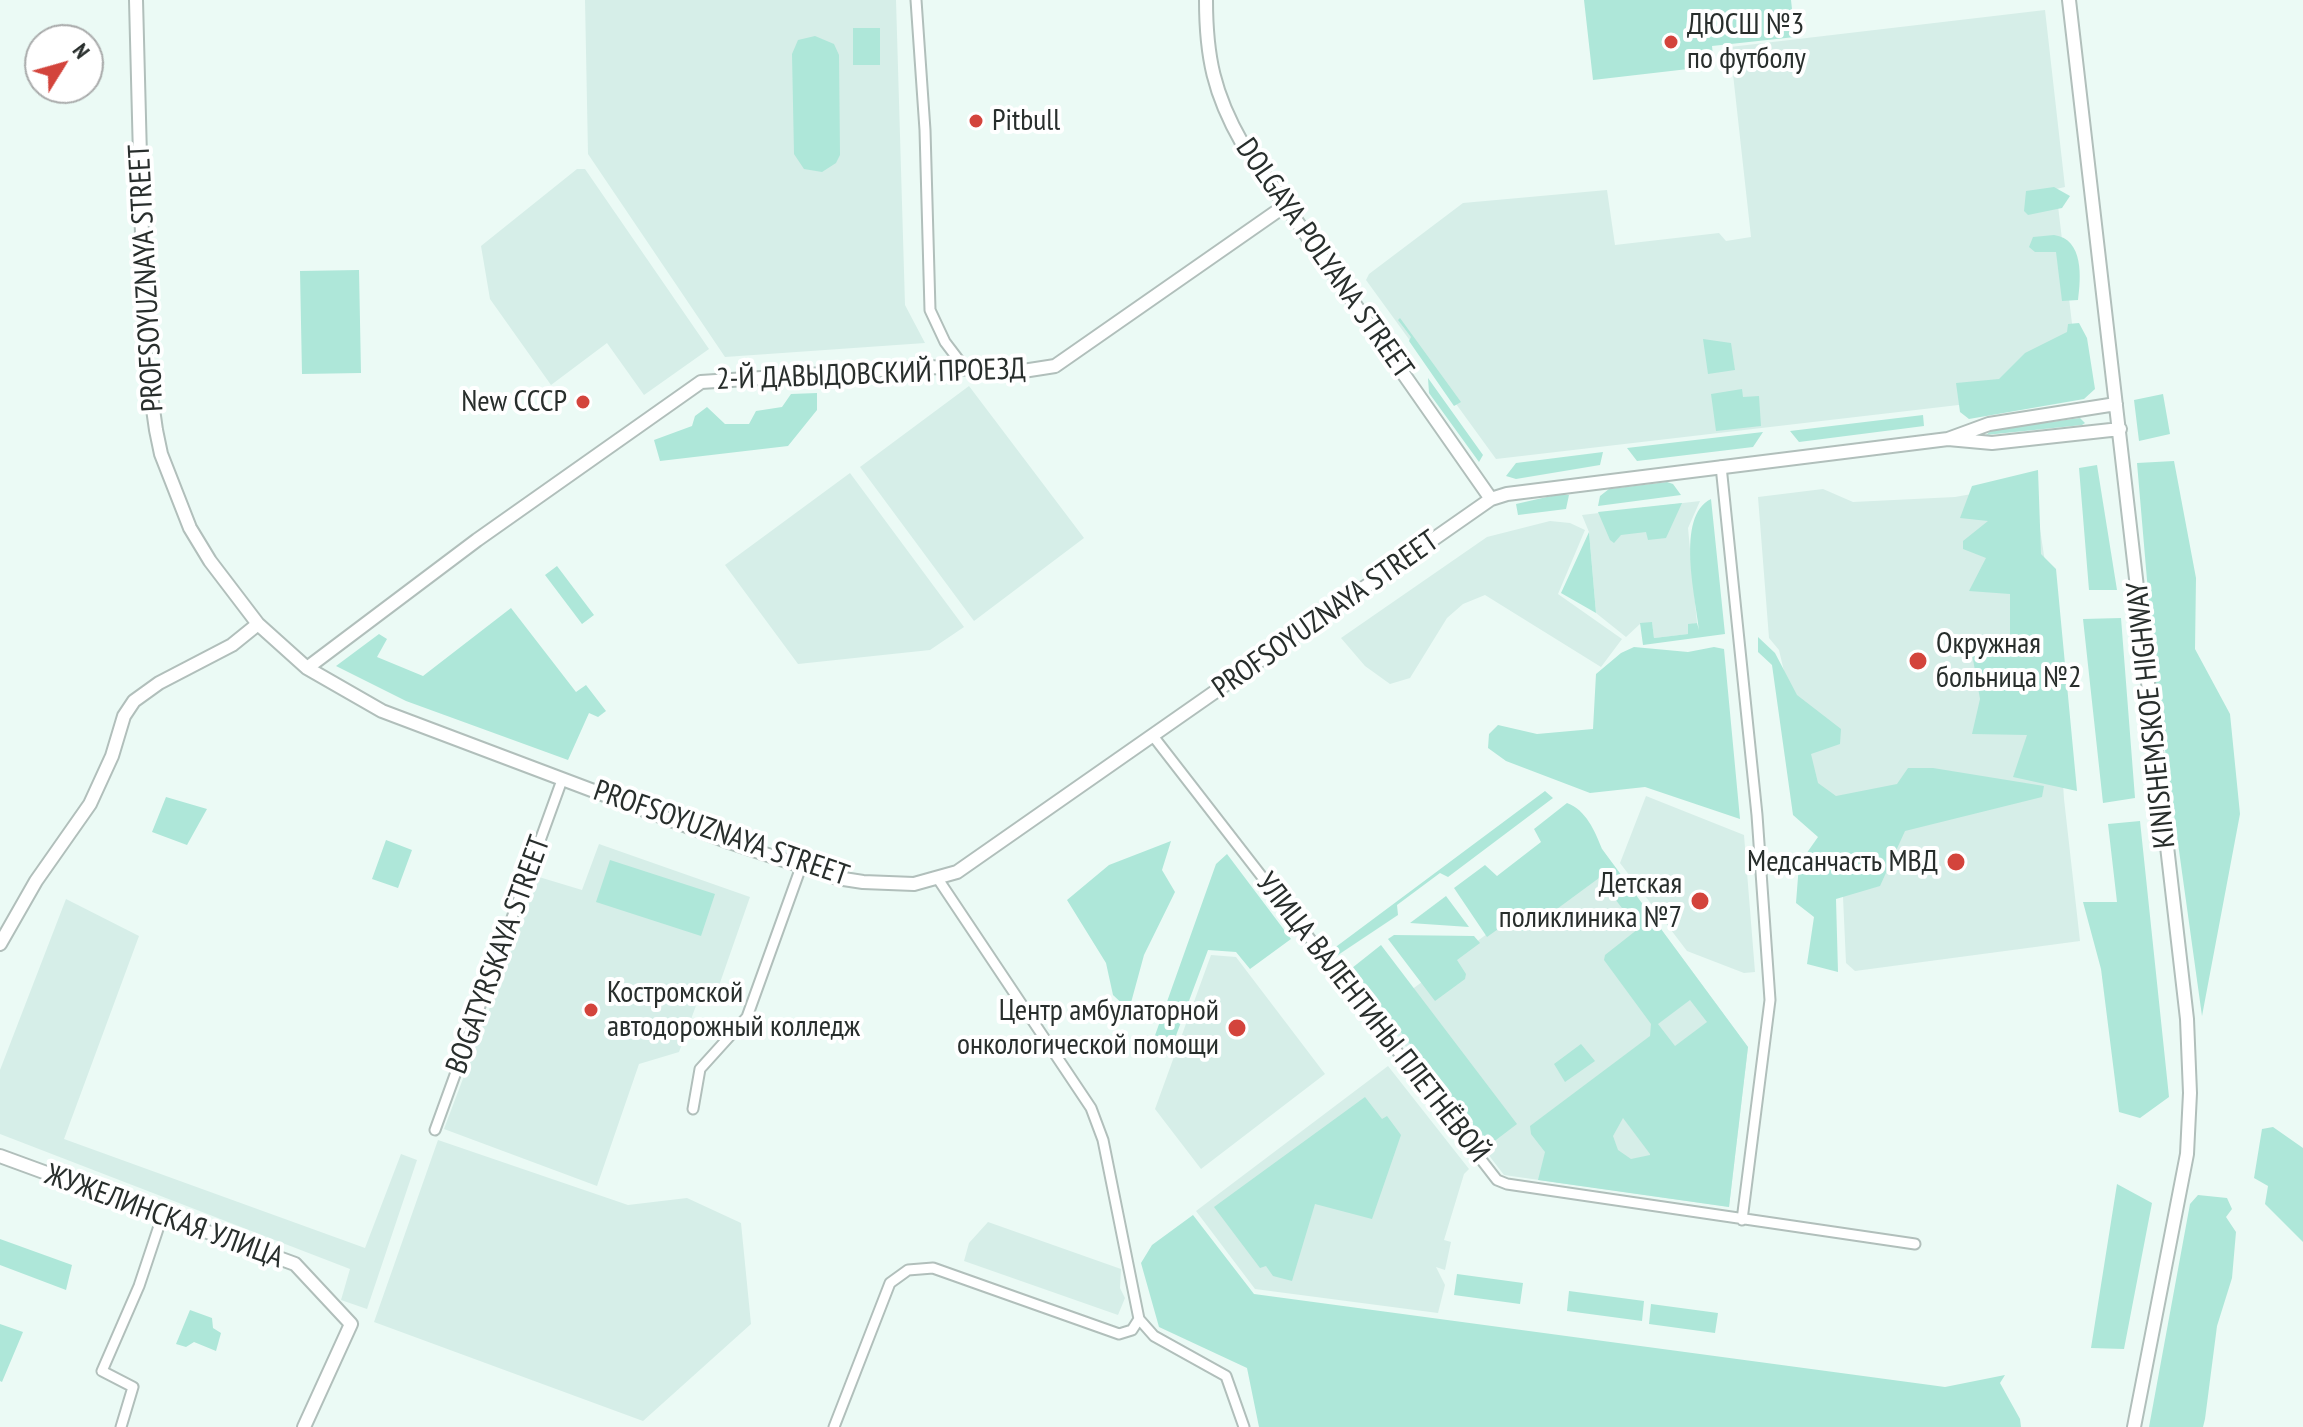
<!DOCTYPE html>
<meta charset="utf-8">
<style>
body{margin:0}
#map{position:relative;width:2303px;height:1427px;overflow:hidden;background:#ebfaf5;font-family:"PT Sans Narrow",sans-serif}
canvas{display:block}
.north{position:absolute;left:24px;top:24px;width:80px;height:80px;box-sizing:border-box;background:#fff;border:2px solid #a9abab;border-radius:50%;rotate:53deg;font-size:22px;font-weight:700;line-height:32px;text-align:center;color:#282e2c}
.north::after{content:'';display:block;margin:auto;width:28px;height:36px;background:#d3443c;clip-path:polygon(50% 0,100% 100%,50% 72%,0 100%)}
</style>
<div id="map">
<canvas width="2303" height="1427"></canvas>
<div class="north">N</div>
</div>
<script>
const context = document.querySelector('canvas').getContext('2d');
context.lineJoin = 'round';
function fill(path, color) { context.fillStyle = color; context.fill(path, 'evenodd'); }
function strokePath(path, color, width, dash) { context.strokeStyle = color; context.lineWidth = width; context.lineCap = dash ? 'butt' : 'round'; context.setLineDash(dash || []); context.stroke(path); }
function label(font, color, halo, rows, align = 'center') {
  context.font = font + ' "PT Sans Narrow",sans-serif'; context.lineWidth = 8; context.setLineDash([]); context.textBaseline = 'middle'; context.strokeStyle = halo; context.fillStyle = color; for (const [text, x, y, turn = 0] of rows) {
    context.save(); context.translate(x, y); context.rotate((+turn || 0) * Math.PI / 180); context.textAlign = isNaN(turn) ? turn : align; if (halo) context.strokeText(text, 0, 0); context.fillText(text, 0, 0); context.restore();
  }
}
fill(new Path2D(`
 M 585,0 L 896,0 L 905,305 L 925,343 L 725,357 L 588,154 Z
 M 2045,10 L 2065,187 L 2056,189 L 2073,332 L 1967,404 L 1496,459 L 1366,280 L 1369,274 L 1463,203 L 1607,190 L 1615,245 L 1719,233 L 1726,241 L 1751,237 L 1730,47 Z
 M 577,169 L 585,169 L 709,349 L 644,395 L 607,343 L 551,385 L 490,299 L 481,246 Z
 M 969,386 L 1084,538 L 974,621 L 860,467 Z
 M 850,473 L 964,627 L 930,650 L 798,664 L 725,565 Z
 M 2033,483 L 2052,608 L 2064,799 L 2080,941 L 1855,971 L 1846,963 L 1840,831 L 1814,800 L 1779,650 L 1769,638 L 1758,497 L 1823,489 L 1853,502 L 1955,497 Z
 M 1700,501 L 1688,528 L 1697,623 L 1688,625 L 1689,634 L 1654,638 L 1652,623 L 1640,624 L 1626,637 L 1596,613 L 1589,532 L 1582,515 Z
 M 1550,521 L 1570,523 L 1585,530 L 1558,594 L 1622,639 L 1601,667 L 1485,595 L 1463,604 L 1447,618 L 1410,678 L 1390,684 L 1365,666 L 1341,638 L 1487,537 Z
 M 1646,796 L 1744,835 L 1755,972 L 1744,973 L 1687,951 L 1620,863 Z
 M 599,844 L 750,897 L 715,997 L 701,992 L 679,1052 L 639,1064 L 597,1186 L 444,1129 L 539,877 L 582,890 Z
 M 1602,849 L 1748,1047 L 1729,1207 L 1504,1175 L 1380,1013 Z
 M 66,899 L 139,936 L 64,1139 L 365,1248 L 401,1154 L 417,1160 L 367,1309 L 341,1300 L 350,1269 L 0,1134 L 0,1070 Z
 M 1211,955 L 1236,957 L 1325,1074 L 1201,1169 L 1155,1109 Z
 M 1388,1066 L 1469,1169 L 1464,1174 L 1444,1240 L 1451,1242 L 1445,1270 L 1436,1267 L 1445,1285 L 1438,1313 L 1255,1289 L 1196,1211 Z
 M 438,1140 L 628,1205 L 687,1198 L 741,1223 L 751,1324 L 643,1421 L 374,1322 Z
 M 988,1222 L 1121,1269 L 1120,1288 L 1125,1298 L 1118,1315 L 964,1261 L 969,1243 Z`), '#d6eee8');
fill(new Path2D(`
 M 1584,0 L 1791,0 L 1795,37 L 1712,46 L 1714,66 L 1593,80 Z
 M 853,28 L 880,28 L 880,65 L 853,65 Z
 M 815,36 L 834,44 L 839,55 L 840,155 L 836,163 L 822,172 L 804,169 L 794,154 L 792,54 L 798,40 Z
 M 2054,187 L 2070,196 L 2062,208 L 2028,215 L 2024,211 L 2026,191 Z
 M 2054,235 C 2084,239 2081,278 2078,300 L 2062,301 L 2056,252 L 2035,252 L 2029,247 L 2033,237 Z
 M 359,270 L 361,373 L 302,374 L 300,271 Z
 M 1400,318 L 1461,402 L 1454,406 L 1409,341 L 1411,337 L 1398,320 Z
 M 2079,323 L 2087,338 L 2095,389 L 2084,399 L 1969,419 L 1960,412 L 1956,383 L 1999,379 L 2025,353 L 2067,332 L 2068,324 Z
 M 1703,339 L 1731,343 L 1735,370 L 1708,374 Z
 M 1428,378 L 1483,455 L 1479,462 L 1429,393 Z
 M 1742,389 L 1743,397 L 1759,396 L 1761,426 L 1716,431 L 1711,394 Z
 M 817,393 L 817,410 L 788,446 L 660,461 L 654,440 L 692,426 L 695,416 L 707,407 L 725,424 L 749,424 L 756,411 L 782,407 L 791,394 Z
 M 2163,394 L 2170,434 L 2139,441 L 2134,400 Z
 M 1923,415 L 1924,426 L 1799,442 L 1790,431 Z
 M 2080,418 L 2085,423 L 2082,425 L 1986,435 L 1992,430 Z
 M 1763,432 L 1753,447 L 1637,461 L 1627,448 Z
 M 1603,452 L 1600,465 L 1516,479 L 1506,476 L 1516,463 Z
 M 2174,461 L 2196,578 L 2195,649 L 2230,714 L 2240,814 L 2202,1016 L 2156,685 L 2137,463 Z
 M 2097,465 L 2117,590 L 2089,590 L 2079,468 Z
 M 2038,470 L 2041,554 L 2056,569 L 2077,791 L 2013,777 L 2027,735 L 1972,734 L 1980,699 L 1971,648 L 2010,646 L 2010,594 L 1969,591 L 1986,558 L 1963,549 L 1963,541 L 1988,521 L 1960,518 L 1972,486 Z
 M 1667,482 L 1673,484 L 1681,495 L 1598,506 L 1600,496 L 1609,489 Z
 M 1560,494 L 1569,495 L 1566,509 L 1518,515 L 1516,504 Z
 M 1711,499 L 1725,634 L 1643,645 L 1640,623 L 1652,622 L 1654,638 L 1688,634 L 1688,624 L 1697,623 L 1699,630 C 1696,598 1675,516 1711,499 Z
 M 1682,503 L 1666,538 L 1648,540 L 1646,532 L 1621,535 L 1614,543 L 1610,540 L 1598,512 Z
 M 1589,532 L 1596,613 L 1561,593 Z
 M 557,566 L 594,615 L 582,624 L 545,575 Z
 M 511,608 L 576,692 L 586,685 L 606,711 L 598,717 L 589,713 L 568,760 L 406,701 L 336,666 L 379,634 L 387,639 L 377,657 L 423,676 Z
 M 2121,618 L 2135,798 L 2103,803 L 2083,619 Z
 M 1758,637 L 1775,653 L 1797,695 L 1841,729 L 1840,744 L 1811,754 L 1818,783 L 1836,796 L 1897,784 L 1908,768 L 1933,768 L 2044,786 L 2042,797 L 1905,831 L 1880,886 L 1836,899 L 1838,972 L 1807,964 L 1814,917 L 1796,903 L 1799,864 L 1818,837 L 1793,815 L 1772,665 L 1758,652 Z
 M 1634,647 L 1688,652 L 1714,647 L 1724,649 L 1740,819 L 1645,787 L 1590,793 L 1506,761 L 1488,748 L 1489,734 L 1498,725 L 1537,734 L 1593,729 L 1596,674 L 1621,653 Z
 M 1545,791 L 1553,798 L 1448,877 L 1440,873 L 1397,905 L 1398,915 L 1338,955 L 1333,949 Z
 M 166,797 L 207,809 L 187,845 L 152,832 Z
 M 1567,803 C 1586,810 1595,831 1602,849 L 1748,1047 L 1729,1207 L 1538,1180 L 1545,1152 L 1531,1134 L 1530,1126 L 1650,1036 L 1651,1024 L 1604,960 L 1605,955 L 1638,929 L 1599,878 L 1527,931 L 1521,931 L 1512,919 L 1487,937 L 1454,888 L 1485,865 L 1497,876 L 1541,842 L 1534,829 ZM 1690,1000 L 1707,1022 L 1675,1046 L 1658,1024 ZM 1623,1118 L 1650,1154 L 1650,1155 L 1631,1159 L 1618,1150 L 1613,1136 Z
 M 2140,821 L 2169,1097 L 2140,1118 L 2119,1112 L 2101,969 L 2083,902 L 2117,902 L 2108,824 Z
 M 386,840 L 412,850 L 398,888 L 372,879 Z
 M 1171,841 L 1162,870 L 1175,892 L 1144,955 L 1129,1010 L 1113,995 L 1106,963 L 1067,900 L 1109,865 Z
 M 1227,854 L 1291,939 L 1250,969 L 1236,952 L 1208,950 L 1168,1057 L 1153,1041 L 1216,864 Z
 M 610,860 L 715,894 L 701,936 L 596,902 Z
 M 1446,896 L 1469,927 L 1410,923 Z
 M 1394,935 L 1474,936 L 1480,943 L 1457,960 L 1466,974 L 1465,979 L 1435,1001 L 1388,939 Z
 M 1381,945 L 1517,1124 L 1488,1146 L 1352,968 Z
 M 1581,1044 L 1595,1061 L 1565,1082 L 1554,1064 Z
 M 1365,1097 L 1382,1119 L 1387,1116 L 1401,1135 L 1372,1219 L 1315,1204 L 1292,1281 L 1273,1276 L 1266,1266 L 1260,1268 L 1214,1207 Z
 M 2273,1127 L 2303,1148 L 2303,1242 L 2265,1204 L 2268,1186 L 2254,1178 L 2262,1129 Z
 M 2117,1184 L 2152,1203 L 2124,1349 L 2091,1348 Z
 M 2198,1195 L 2227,1198 L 2232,1209 L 2226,1217 L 2236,1232 L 2232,1278 L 2217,1326 L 2205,1419 L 2203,1427 L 2149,1427 L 2190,1204 Z
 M 1193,1215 L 1254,1294 L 1945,1387 L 2005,1375 L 2000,1383 L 2020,1419 L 2021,1427 L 1259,1427 L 1247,1368 L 1159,1327 L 1141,1263 L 1152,1245 Z
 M 0,1239 L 72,1265 L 66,1290 L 0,1265 Z
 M 1457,1274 L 1523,1283 L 1520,1304 L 1454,1295 Z
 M 1569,1291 L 1644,1301 L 1642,1321 L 1567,1311 Z
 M 1651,1304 L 1718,1313 L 1715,1333 L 1649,1324 Z
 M 190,1310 L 212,1318 L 213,1328 L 221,1333 L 216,1351 L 194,1342 L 186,1347 L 176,1344 Z
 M 0,1324 L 23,1332 L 2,1382 L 0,1381 Z`), '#aee7d9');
const street = new Path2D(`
 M 916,0 L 925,130 L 930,310 L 945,342 L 964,367
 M 1721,466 L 1757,815 L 1770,1000 L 1742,1220
 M 1153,736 L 1497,1180 L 1507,1184 L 1915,1244
 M 693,1109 L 700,1069 L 747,1017 L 801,867
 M 435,1130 L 562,780
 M 1139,1319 L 1154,1336 L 1226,1376 L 1244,1427
 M 121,1427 L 133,1387 L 102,1371 L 139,1286 L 162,1217
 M 834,1427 L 890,1283 L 908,1270 L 933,1268 L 1119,1334 L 1132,1330 L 1139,1319 L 1103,1140 L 1091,1108 L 938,879`);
const secondary = new Path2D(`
 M 136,0 L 145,353 L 156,430 L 161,454 L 190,528 L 210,561 L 258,624 L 307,668 L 382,711 L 729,842 L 837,878 L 863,882 L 914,884 L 957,872 L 1491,499 L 1507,494 L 1948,439 L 1992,443 L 2120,429
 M 1206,0 C 1206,57 1214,94 1242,143 L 1491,499
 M 2069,0 L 2187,1019 L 2190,1093 L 2187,1154 L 2134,1427
 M 1948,439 L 1989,424 L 2116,404
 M 307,668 L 477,540 L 701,382 L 928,367 L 1023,371 L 1055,366 L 1286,205
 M 0,944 L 36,881 L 90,804 L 112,756 L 124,716 L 134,701 L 159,683 L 232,645 L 258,624
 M 0,1156 L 295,1264 L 351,1324 L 304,1427`);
strokePath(street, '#b1bfbb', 13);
strokePath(secondary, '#b1bfbb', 16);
strokePath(street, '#fff', 9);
strokePath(secondary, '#fff', 12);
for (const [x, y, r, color] of [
 [1671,42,8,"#d3443c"],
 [976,121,8,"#d3443c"],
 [583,402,8,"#d3443c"],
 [1918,661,10,"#d3443c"],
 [1956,862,10,"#d3443c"],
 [1700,901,10,"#d3443c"],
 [591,1010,8,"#d3443c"],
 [1237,1028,10,"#d3443c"]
]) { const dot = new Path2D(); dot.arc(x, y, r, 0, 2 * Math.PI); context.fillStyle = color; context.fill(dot); strokePath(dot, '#fff', 3); }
label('30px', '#282e2c', '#fff', [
 ["ДЮСШ №3",1687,25],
 ["по футболу",1687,59],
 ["Pitbull",992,121],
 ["New СССР",567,402,"right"],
 ["Окружная",1936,644],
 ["больница №2",1936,678],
 ["Медсанчасть МВД",1938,862,"right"],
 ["Детская",1682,884,"right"],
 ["поликлиника №7",1682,918,"right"],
 ["Костромской",607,993],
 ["автодорожный колледж",607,1027],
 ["Центр амбулаторной",1219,1011,"right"],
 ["онкологической помощи",1219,1045,"right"]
], 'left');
label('30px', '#282e2c', '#fff', [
 ["DOLGAYA POLYANA STREET",1324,259,55],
 ["PROFSOYUZNAYA STREET",147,278,-93],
 ["2-Й ДАВЫДОВСКИЙ ПРОЕЗД",871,375,-2],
 ["PROFSOYUZNAYA STREET",1326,615,-35],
 ["KINISHEMSKOE HIGHWAY",2152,715,-96],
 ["PROFSOYUZNAYA STREET",721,834,19],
 ["BOGATYRSKAYA STREET",499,955,-70],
 ["УЛИЦА ВАЛЕНТИНЫ ПЛЕТНЁВОЙ",1372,1018,52],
 ["ЖУЖЕЛИНСКАЯ УЛИЦА",164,1217,20]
]);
</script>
